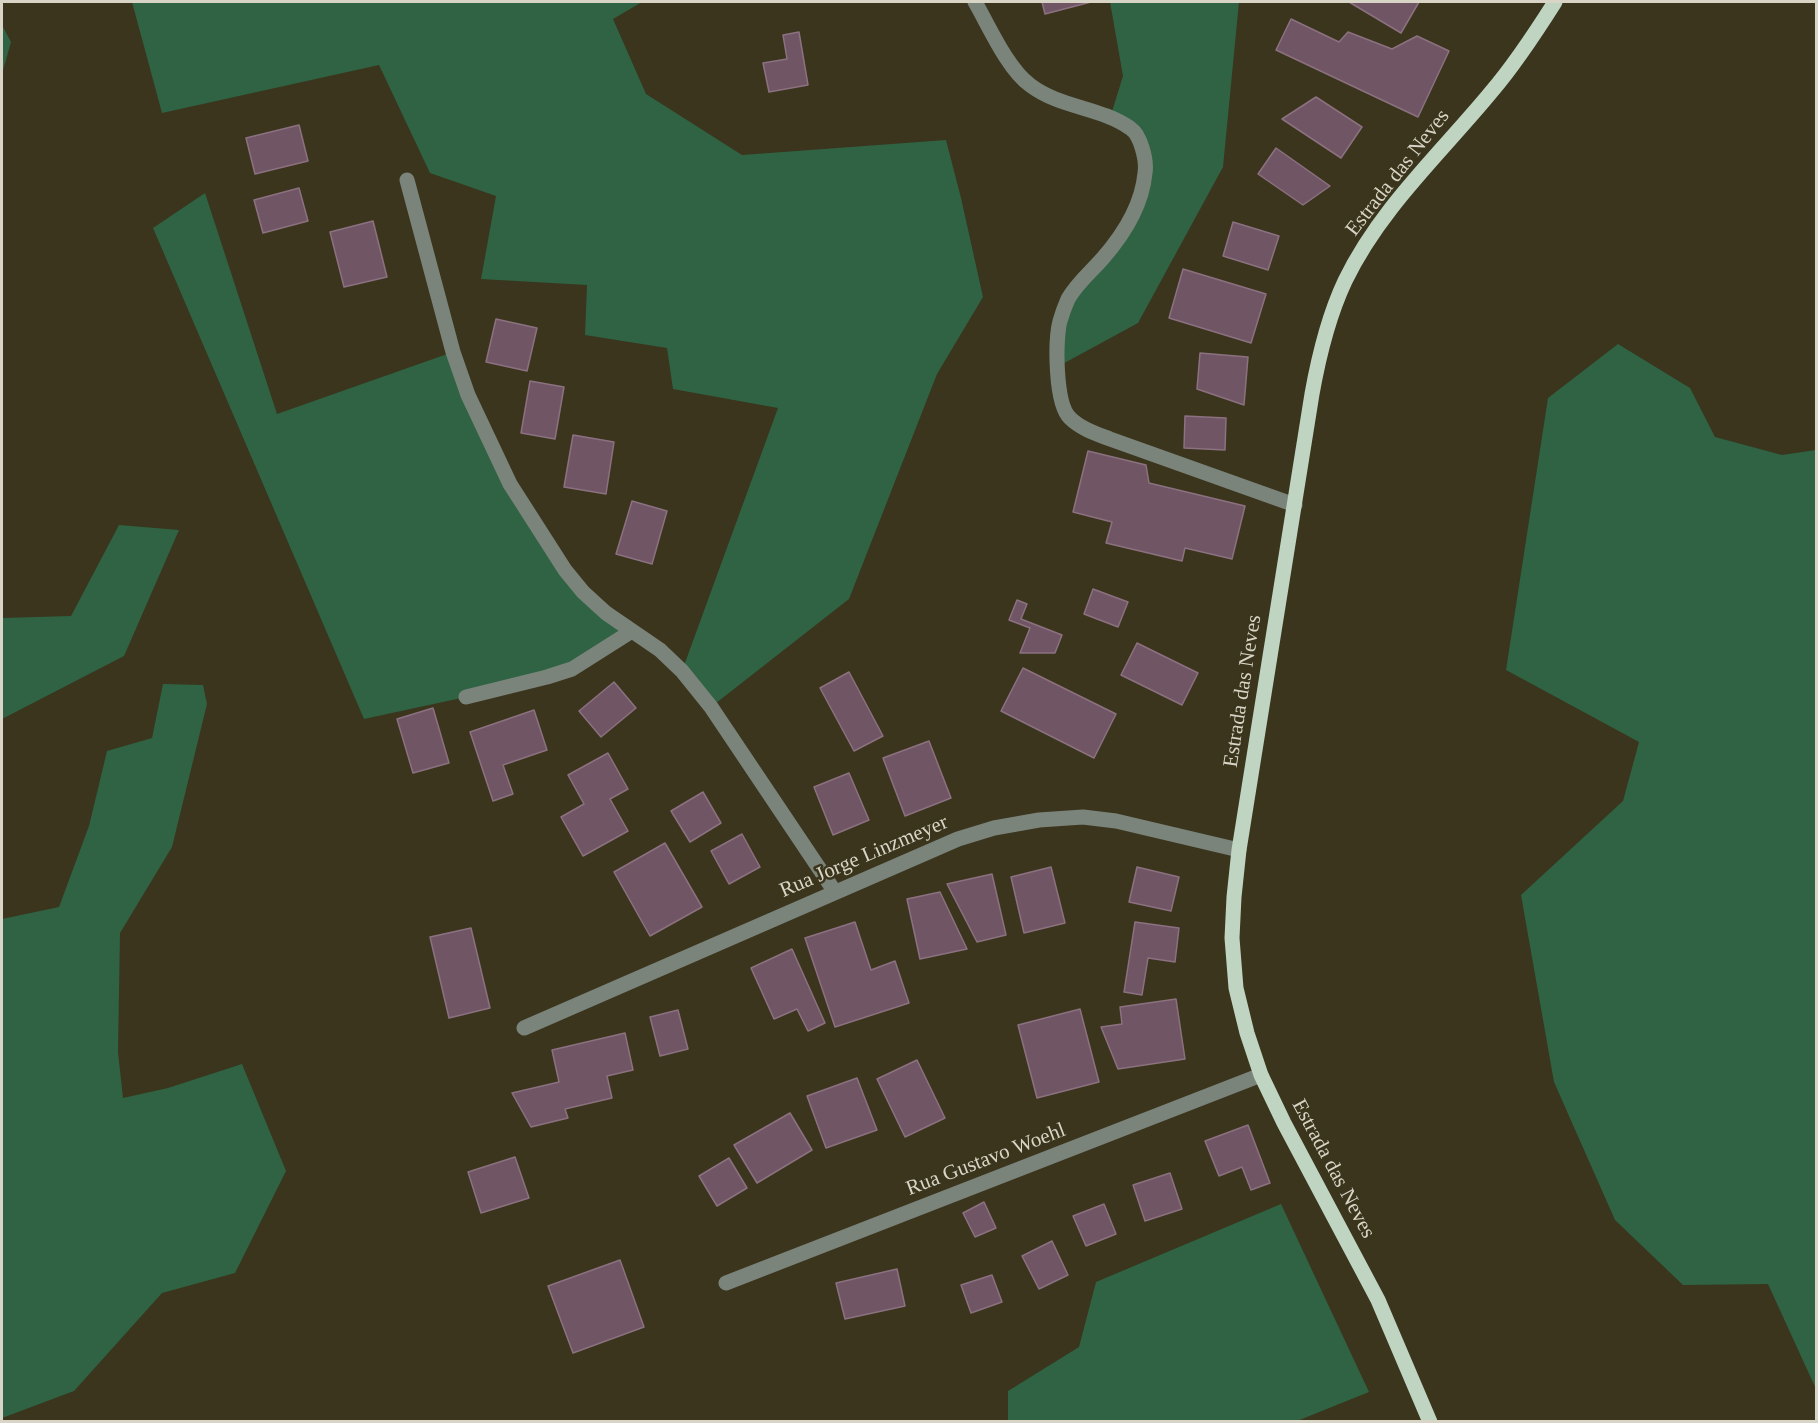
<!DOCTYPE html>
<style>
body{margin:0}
#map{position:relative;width:1818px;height:1423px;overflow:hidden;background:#3a351c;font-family:Georgia,serif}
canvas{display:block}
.frame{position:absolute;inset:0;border:3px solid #d8d5c6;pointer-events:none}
</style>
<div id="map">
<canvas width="1818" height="1423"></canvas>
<div class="frame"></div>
</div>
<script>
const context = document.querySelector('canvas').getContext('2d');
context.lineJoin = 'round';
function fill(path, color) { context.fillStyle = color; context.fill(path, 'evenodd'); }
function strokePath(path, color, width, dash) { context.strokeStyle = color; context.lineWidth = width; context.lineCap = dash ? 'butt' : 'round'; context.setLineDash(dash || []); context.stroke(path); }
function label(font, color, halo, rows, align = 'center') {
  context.font = font + ' Georgia,serif'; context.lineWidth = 5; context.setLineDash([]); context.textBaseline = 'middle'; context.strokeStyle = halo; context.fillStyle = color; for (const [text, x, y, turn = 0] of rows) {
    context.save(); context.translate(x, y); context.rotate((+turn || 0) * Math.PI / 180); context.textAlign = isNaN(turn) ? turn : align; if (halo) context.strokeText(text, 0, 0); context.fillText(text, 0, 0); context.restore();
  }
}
fill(new Path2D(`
 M 132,2 L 642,2 L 613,19 L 646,94 L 742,155 L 946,140 L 961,198 L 983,297 L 937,374 L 849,599 L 711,707 L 682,671 L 778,408 L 673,389 L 667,348 L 585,335 L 587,285 L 481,279 L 496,196 L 430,173 L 379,65 L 162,113 Z
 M 1110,2 L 1239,2 L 1223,167 L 1138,323 L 1057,367 L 1060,321 L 1130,223 L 1143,149 L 1110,118 L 1123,76 Z
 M 2,25 L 11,42 L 2,74 Z
 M 205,193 L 277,414 L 453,352 L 468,395 L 565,570 L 632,631 L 594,655 L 480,694 L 364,719 L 153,228 Z
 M 1618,344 L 1690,388 L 1715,437 L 1782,455 L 1816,450 L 1816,1389 L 1768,1284 L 1683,1285 L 1615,1220 L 1554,1082 L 1521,895 L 1623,801 L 1639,742 L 1506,670 L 1548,398 Z
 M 119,525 L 179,530 L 124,656 L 2,719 L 2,618 L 71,616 Z
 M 163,684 L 203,685 L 207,704 L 172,847 L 120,933 L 118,1052 L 123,1098 L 168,1088 L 242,1064 L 286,1171 L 235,1273 L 162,1293 L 74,1391 L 2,1418 L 2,919 L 59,907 L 89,826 L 107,751 L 152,738 Z
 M 1281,1204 L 1369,1392 L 1297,1421 L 1008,1421 L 1008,1391 L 1079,1347 L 1096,1282 Z`), '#2f6343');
const building = new Path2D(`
 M 1042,2 L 1091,2 L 1045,14 Z
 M 1349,2 L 1419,2 L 1401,33 Z
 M 1291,19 L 1339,42 L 1348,32 L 1392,49 L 1417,36 L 1449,51 L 1418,117 L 1276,50 Z
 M 799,32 L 808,85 L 769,92 L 763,63 L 787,59 L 783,35 Z
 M 1316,97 L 1362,127 L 1341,158 L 1282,119 Z
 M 299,125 L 308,161 L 255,174 L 246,138 Z
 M 1276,148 L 1330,186 L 1303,205 L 1258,174 Z
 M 299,188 L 308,221 L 263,233 L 254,200 Z
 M 373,221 L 387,277 L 344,287 L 330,232 Z
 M 1233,222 L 1279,236 L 1268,270 L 1223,256 Z
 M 1183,269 L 1266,294 L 1251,343 L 1169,318 Z
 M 496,319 L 537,328 L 527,371 L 486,362 Z
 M 1200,353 L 1248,357 L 1244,405 L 1197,389 Z
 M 530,381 L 564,387 L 555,439 L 521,433 Z
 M 1185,416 L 1226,418 L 1225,450 L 1184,448 Z
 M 573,435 L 614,442 L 606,494 L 564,487 Z
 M 1088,451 L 1146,465 L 1149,483 L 1245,506 L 1232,559 L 1185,548 L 1182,561 L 1106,543 L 1112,522 L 1073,512 Z
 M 632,501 L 667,511 L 652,564 L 616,554 Z
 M 1093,589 L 1128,602 L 1118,627 L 1084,614 Z
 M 1017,600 L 1027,604 L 1021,619 L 1062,635 L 1055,653 L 1020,653 L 1030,628 L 1009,620 Z
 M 1137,643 L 1198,673 L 1182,705 L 1121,675 Z
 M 1023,668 L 1116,714 L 1094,758 L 1001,711 Z
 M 849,672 L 883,736 L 854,751 L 820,688 Z
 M 614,682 L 636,708 L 601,737 L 579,711 Z
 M 433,708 L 449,763 L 413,773 L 397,719 Z
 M 534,710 L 547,750 L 503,765 L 513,794 L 493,801 L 470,732 Z
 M 929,741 L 951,798 L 905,816 L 883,758 Z
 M 608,753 L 628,789 L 610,799 L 628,831 L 583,856 L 561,817 L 584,804 L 568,775 Z
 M 849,773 L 869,820 L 833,835 L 814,787 Z
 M 703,792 L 721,823 L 690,842 L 671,811 Z
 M 742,834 L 760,867 L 729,884 L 711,851 Z
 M 665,843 L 702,907 L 650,936 L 614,872 Z
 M 1051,867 L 1065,923 L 1024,933 L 1011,877 Z
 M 1137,867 L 1179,877 L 1171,911 L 1129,902 Z
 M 992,874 L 1006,935 L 977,942 L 947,884 Z
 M 940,892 L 967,949 L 920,959 L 907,899 Z
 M 855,922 L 871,970 L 895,961 L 909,1003 L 835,1027 L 805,938 Z
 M 1135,922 L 1179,928 L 1175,962 L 1148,958 L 1142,995 L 1124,992 Z
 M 471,928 L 490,1008 L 449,1018 L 430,937 Z
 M 792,949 L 825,1023 L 808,1031 L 797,1009 L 774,1019 L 751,968 Z
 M 1176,999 L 1185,1059 L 1118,1069 L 1101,1027 L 1122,1024 L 1120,1007 Z
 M 1080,1009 L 1099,1082 L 1037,1098 L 1018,1025 Z
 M 678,1010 L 688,1049 L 660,1056 L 650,1017 Z
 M 625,1033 L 633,1070 L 607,1076 L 612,1098 L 565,1109 L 568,1118 L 531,1127 L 512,1093 L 559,1082 L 552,1050 Z
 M 917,1060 L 945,1118 L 905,1137 L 877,1079 Z
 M 857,1078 L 877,1130 L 826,1148 L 807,1096 Z
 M 790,1113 L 812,1150 L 757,1183 L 734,1145 Z
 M 1248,1125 L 1270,1183 L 1251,1190 L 1242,1167 L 1219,1176 L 1205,1141 Z
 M 515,1157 L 529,1198 L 481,1213 L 468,1172 Z
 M 729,1158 L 747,1188 L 717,1206 L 699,1176 Z
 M 1170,1173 L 1182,1209 L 1145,1221 L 1133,1185 Z
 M 984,1202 L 996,1228 L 975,1237 L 963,1213 Z
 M 1104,1204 L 1116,1234 L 1086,1246 L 1073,1216 Z
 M 1052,1241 L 1068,1275 L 1039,1289 L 1022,1256 Z
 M 620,1260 L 644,1327 L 573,1353 L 548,1286 Z
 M 897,1269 L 905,1306 L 845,1319 L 836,1283 Z
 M 992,1275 L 1002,1302 L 971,1313 L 961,1285 Z`);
fill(building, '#705664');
strokePath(building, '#8c7180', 1.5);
strokePath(new Path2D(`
 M 975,2 C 989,26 1007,68 1030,85 C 1060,108 1100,107 1130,128 C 1141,135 1147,161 1145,173 C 1142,205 1124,234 1103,258 C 1091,272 1077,283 1068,299 C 1065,306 1062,314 1060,321 C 1055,340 1055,404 1070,418 C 1081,429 1097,434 1110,439 L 1295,505
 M 407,180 L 453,352 L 468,395 L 510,484 L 565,570 L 583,592 L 606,613 L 660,650 L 682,671 L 711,707 L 835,892
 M 466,697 L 547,677 L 572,669 L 632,631
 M 524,1028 L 958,839 L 994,828 L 1039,820 L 1083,817 L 1116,821 L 1239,850
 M 726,1283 L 1261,1075`), '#7a847b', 15);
strokePath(new Path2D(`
 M 1430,1422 L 1378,1300 L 1284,1123 L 1261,1075 L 1247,1033 L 1236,988 L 1232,938 L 1234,897 L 1239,850 L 1312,394 C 1319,355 1328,317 1345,281 C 1380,208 1442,152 1492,91 C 1516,63 1536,32 1555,2`), '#bfd4c1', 15);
label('21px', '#d8d5c6', '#3a351c', [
 ["Estrada das Neves",1398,173,-52],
 ["Estrada das Neves",1243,691,-81],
 ["Rua Jorge Linzmeyer",864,857,-23],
 ["Rua Gustavo Woehl",986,1160,-21],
 ["Estrada das Neves",1333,1169,62]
]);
</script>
